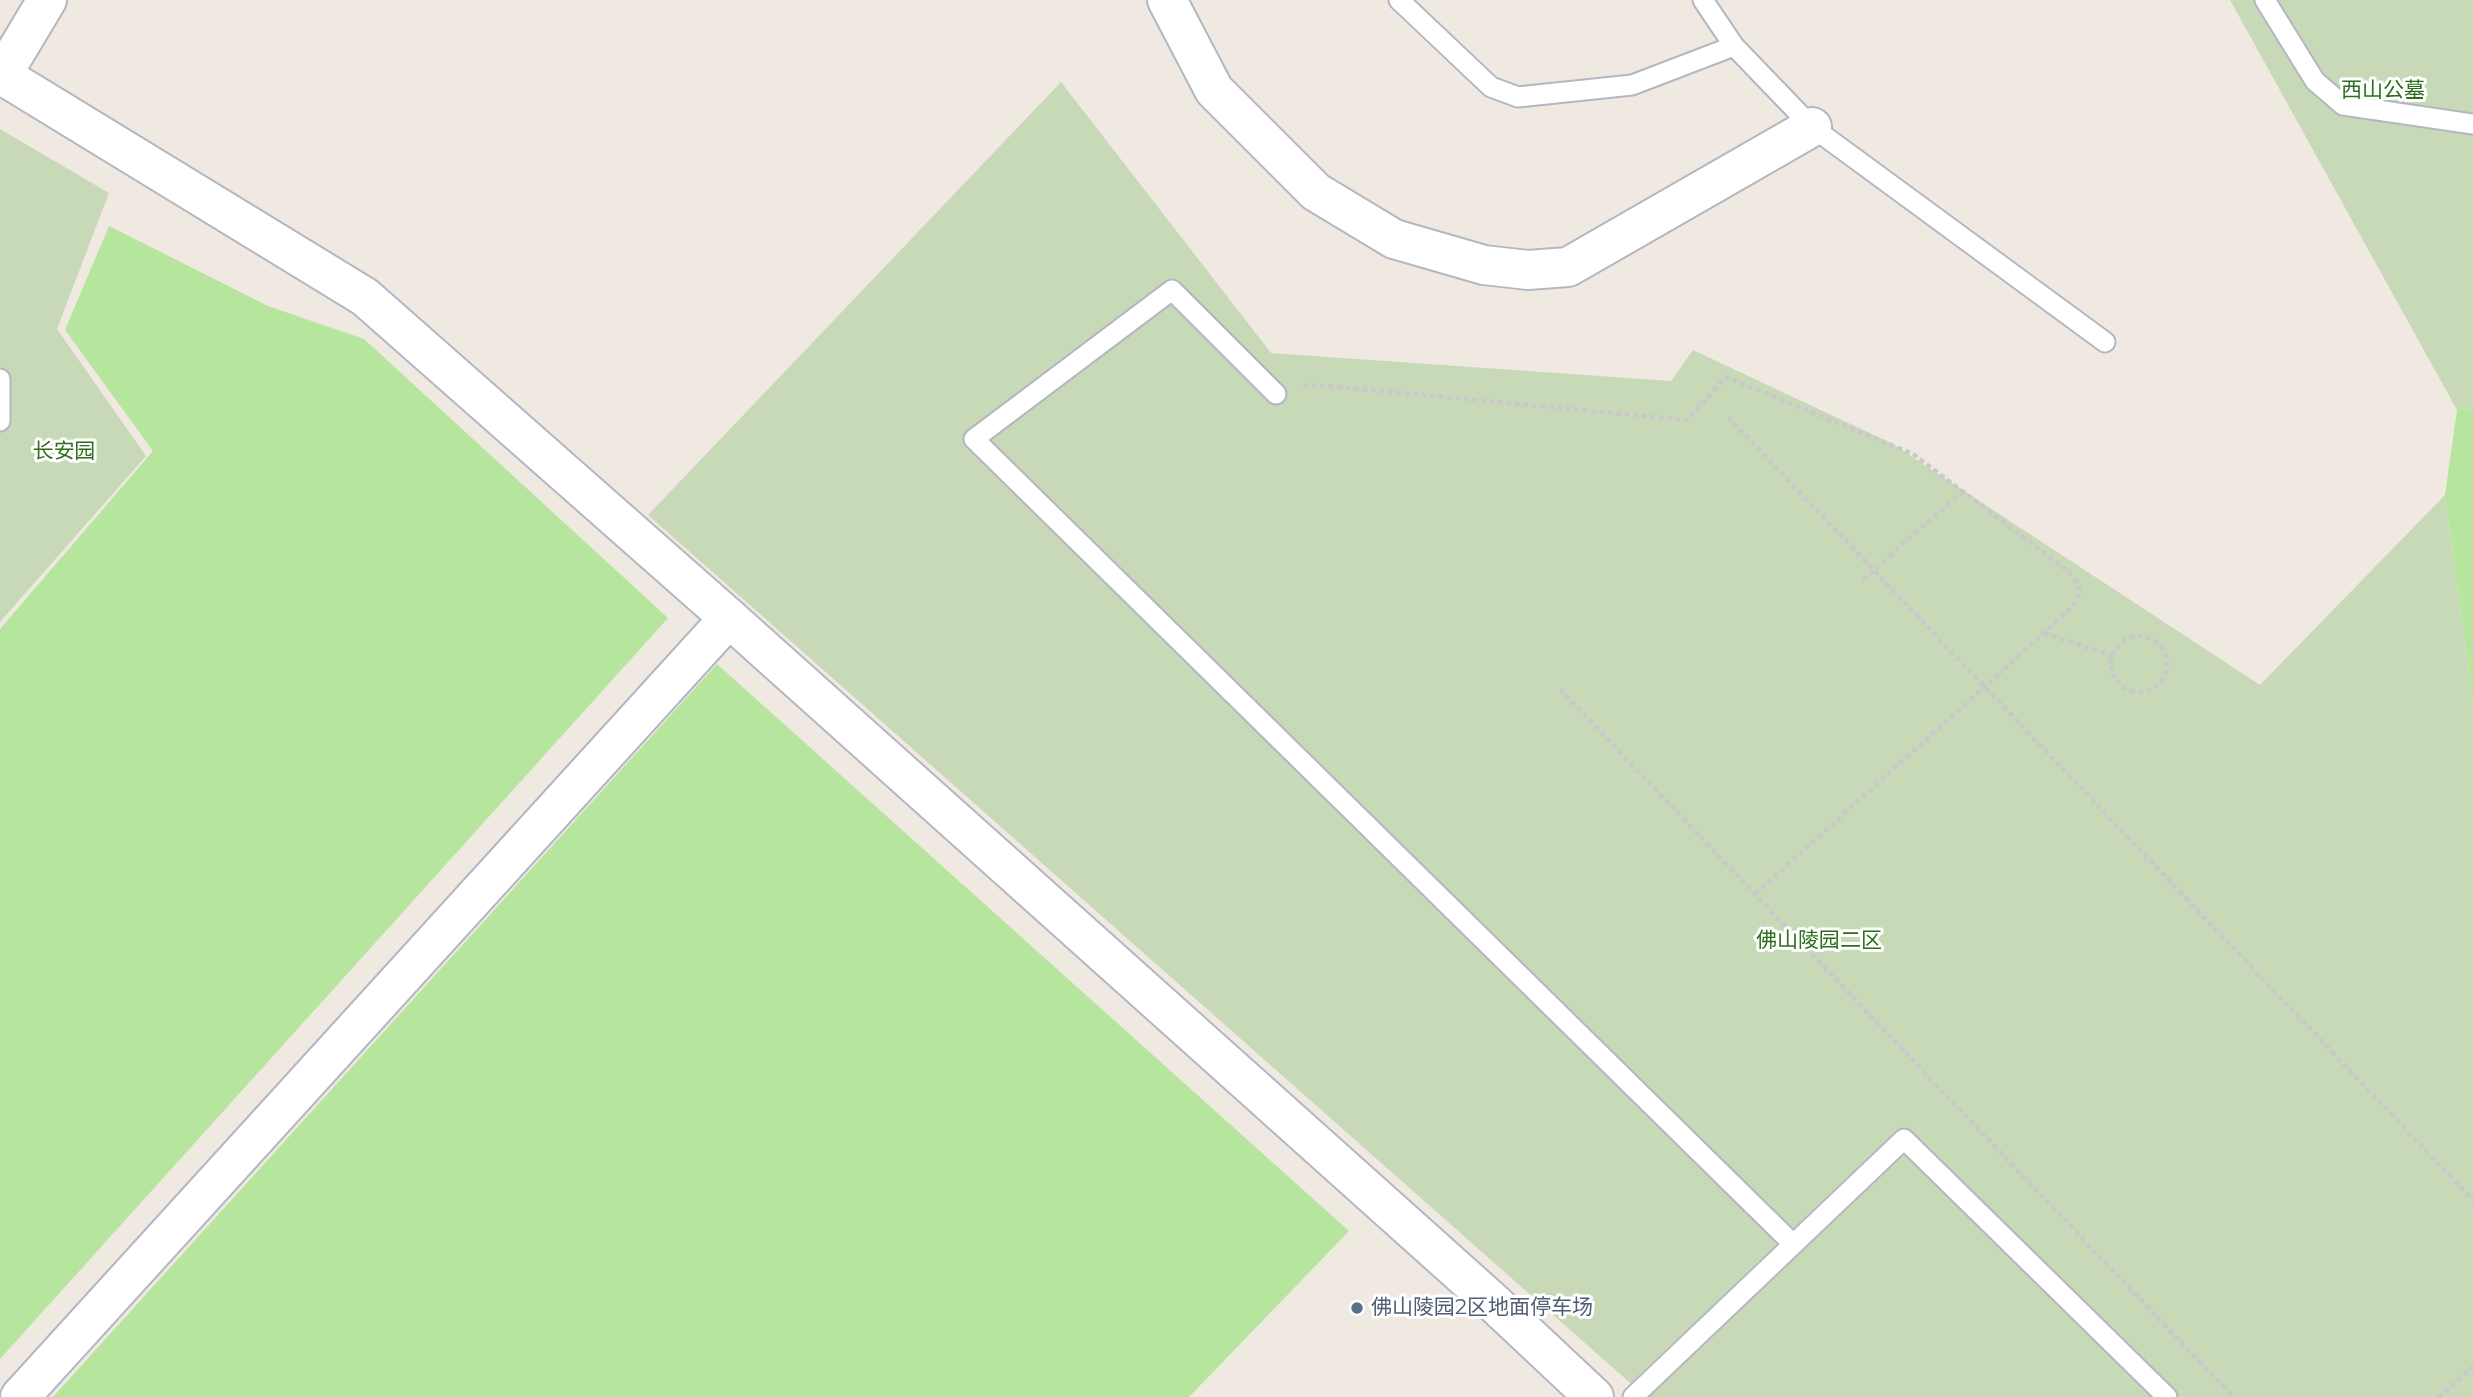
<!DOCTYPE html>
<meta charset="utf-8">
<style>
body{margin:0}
canvas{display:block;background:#efe9e1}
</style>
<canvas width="2473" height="1397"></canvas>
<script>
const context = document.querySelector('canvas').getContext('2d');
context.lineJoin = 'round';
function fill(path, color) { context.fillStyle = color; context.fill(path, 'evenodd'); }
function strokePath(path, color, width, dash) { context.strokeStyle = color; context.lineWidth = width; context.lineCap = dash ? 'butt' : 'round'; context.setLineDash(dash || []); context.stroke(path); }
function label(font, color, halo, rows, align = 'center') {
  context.font = font + ' Montserrat,"Noto Sans SC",sans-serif'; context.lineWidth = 6; context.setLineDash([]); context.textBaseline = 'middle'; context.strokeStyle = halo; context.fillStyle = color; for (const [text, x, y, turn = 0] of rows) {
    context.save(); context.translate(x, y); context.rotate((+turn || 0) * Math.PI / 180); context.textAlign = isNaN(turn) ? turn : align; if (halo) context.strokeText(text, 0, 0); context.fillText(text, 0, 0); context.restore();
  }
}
fill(new Path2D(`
 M 109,226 L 268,306 L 364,339 L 668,618 L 0,1359 L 0,629 L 153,451 L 65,330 Z
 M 2473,408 L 2473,705 L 2445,495 L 2457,410 Z
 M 717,664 L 1349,1231 L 1189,1397 L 53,1397 Z`), '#b6e59e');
fill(new Path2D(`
 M 2230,0 L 2473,0 L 2473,408 L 2457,410 Z
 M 1061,82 L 1271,353 L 1671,381 L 1693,350 L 1891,443 L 2260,685 L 2445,495 L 2473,705 L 2473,1397 L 1646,1397 L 648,515 Z
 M 0,129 L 109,193 L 57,329 L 146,456 L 0,622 Z`), '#c8d9b8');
const service = new Path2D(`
 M 1399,0 L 1491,87 L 1518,97 L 1632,85 L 1734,46 L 1812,127 L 2105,342
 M 1703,0 L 1734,46
 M 2265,0 L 2315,81 L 2343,105 L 2473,124
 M 0,379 L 0,421
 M 1276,394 L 1172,290 L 974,439 L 1792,1243
 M 1633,1397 L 1904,1139 L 2167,1397`);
const minor = new Path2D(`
 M 1167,0 L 1214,90 L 1316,192 L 1394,239 L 1484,265 L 1528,270 L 1568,267 L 1812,127
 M 2,75 L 47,0
 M 20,1397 L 729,618`);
const tertiary = new Path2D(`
 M 0,74 L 365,297 L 729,618 L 1496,1305 L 1594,1397`);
strokePath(service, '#b4b7c1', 23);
strokePath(minor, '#b4b7c1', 42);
strokePath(tertiary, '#b4b7c1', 42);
strokePath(new Path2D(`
 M 1303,385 L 1328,386 L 1687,420 L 1726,377 L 1913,454 L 2068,571 L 2078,584 L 2080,594 L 2073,606 L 2000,673
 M 1728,417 L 2473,1200
 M 1889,556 L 1962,492
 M 2044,633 L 2112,656
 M2111 664a28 28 0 1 1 56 0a28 28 0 1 1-56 0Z
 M 1560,689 L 2233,1397
 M 1755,894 L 1970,700
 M 2438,1397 L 2473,1367`), '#c9c9c9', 4.5, [5, 3.5]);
strokePath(service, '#fff', 19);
strokePath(minor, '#fff', 38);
strokePath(tertiary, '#fff', 38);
strokePath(new Path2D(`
 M 1863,580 L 1889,556
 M 1970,700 L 2000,673`), '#c9c9c9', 4.5, [5, 3.5]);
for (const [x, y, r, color] of [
 [1357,1308,7,"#5c6f8a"]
]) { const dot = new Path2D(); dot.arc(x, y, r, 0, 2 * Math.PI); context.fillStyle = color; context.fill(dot); strokePath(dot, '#fff', 2.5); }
label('21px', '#2c6e1b', '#fff', [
 ["西山公墓",2383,91],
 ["长安园",64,452],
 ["佛山陵园二区",1819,941]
]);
label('21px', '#4e5e75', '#fff', [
 ["佛山陵园2区地面停车场",1371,1308]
], 'left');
</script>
